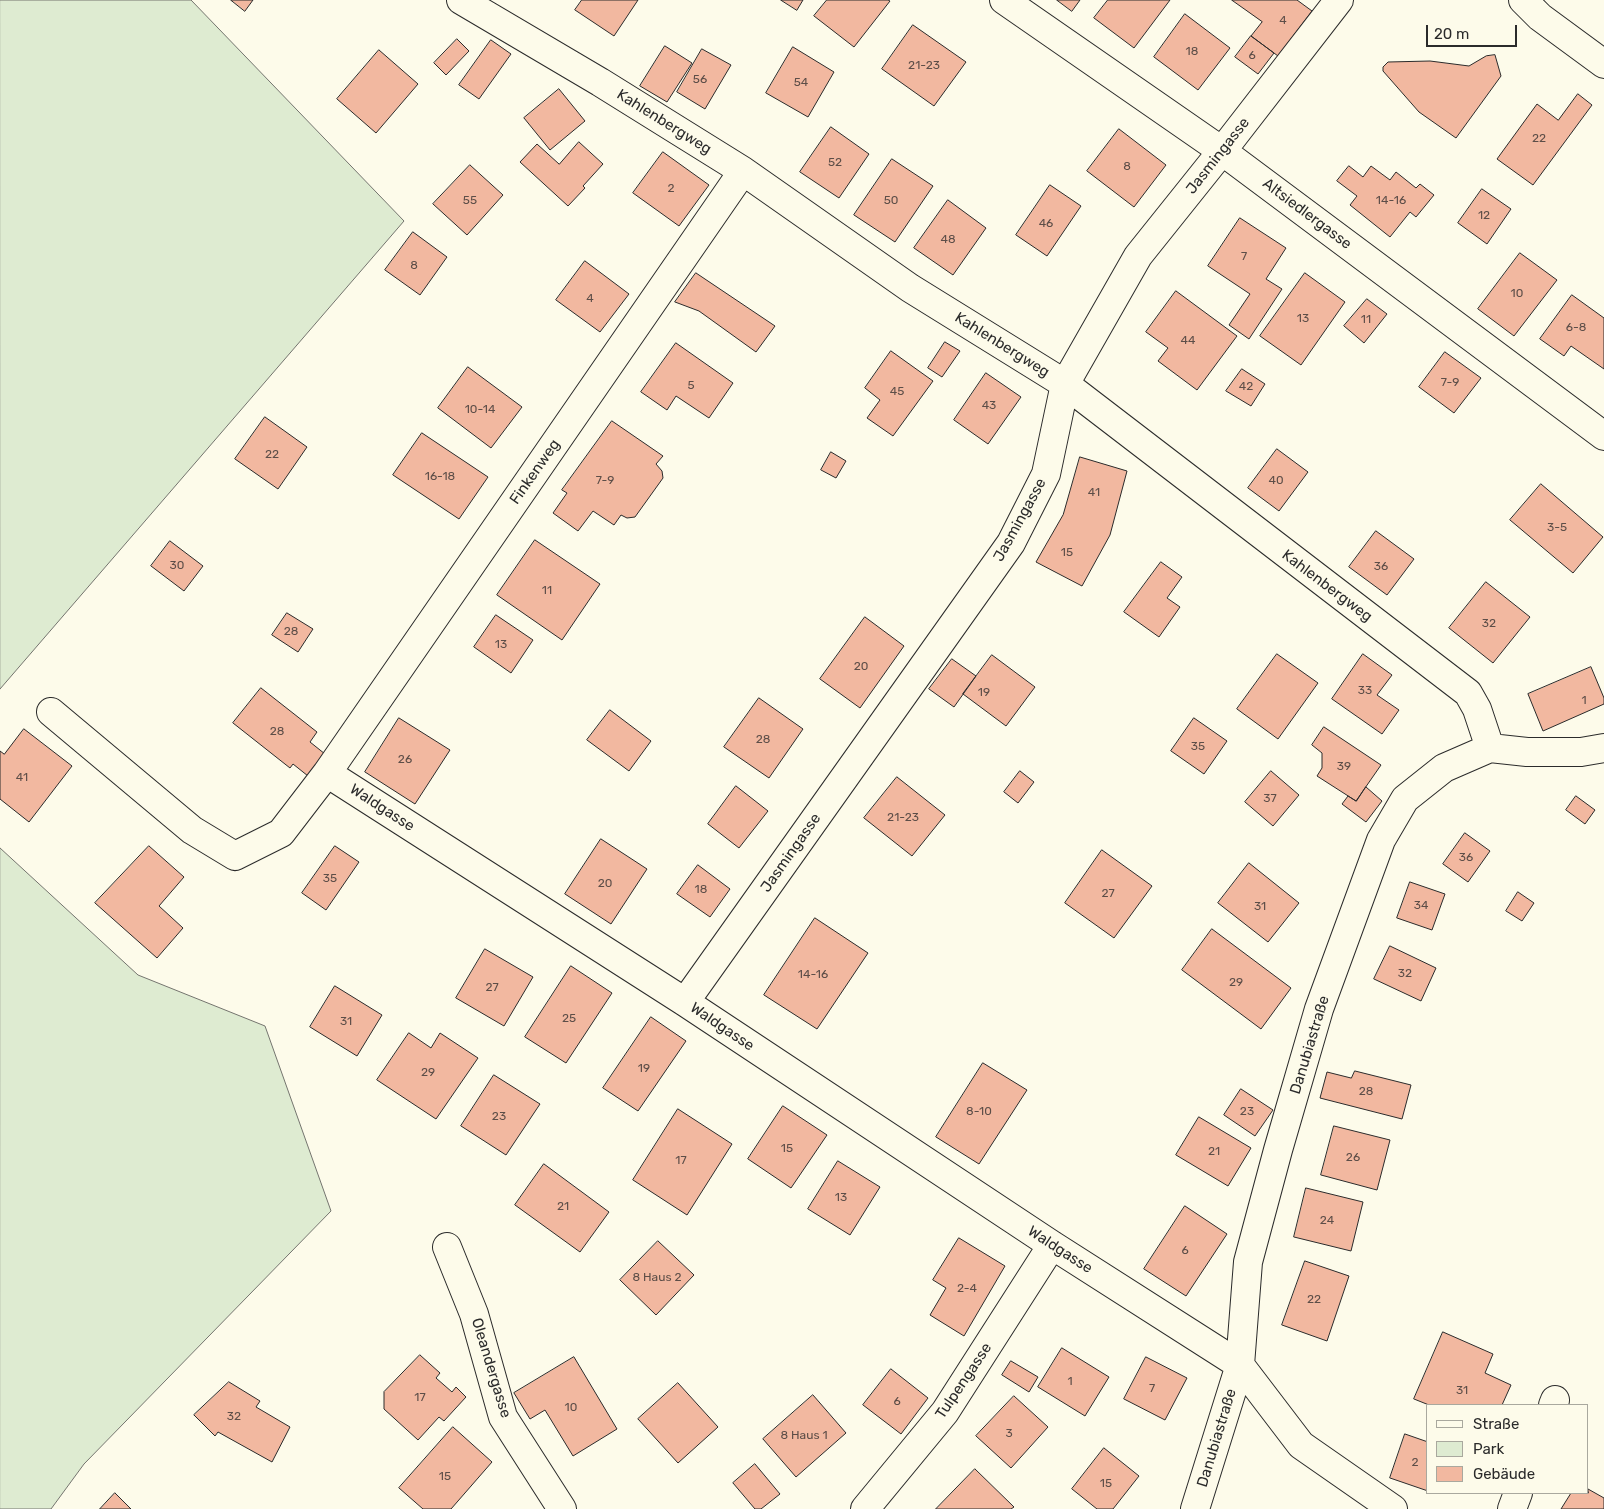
<!DOCTYPE html>
<meta charset="utf-8">
<style>
body{margin:0}
#map{position:relative;width:1604px;height:1509px;overflow:hidden;background:#fdfbea;font-family:Rubik,sans-serif}
canvas{display:block}
.legend{position:absolute;left:1426px;top:1404px;width:162px;height:90px;box-sizing:border-box;background:#fdfbea;border:1px solid #a9a89e;margin:0;padding:6px 9px;list-style:none;font-size:15px;color:#2b2b2b}
.legend li{display:flex;align-items:center;gap:10px;height:25px}
.legend b{width:25px;border:1px solid #a9a89e}
.scale{position:absolute;left:1426px;top:25px;width:91px;height:22px;box-sizing:border-box;border:2px solid #2b2b2b;border-top:0;padding-left:6px;font-size:15px;line-height:18px;white-space:nowrap;color:#2b2b2b;-webkit-text-stroke:4px #fdfbea;paint-order:stroke}
</style>
<div id="map">
<canvas width="1604" height="1509"></canvas>
<ul class="legend">
<li><b style="height:6px;background:#fdfbea"></b>Straße</li>
<li><b style="height:14px;background:#deebd1"></b>Park</li>
<li><b style="height:14px;background:#f2b8a0"></b>Gebäude</li>
</ul>
<div class="scale">20 m</div>
</div>
<script>
const context = document.querySelector('canvas').getContext('2d');
context.lineJoin = 'round';
function fill(path, color) { context.fillStyle = color; context.fill(path, 'evenodd'); }
function strokePath(path, color, width, dash) { context.strokeStyle = color; context.lineWidth = width; context.lineCap = dash ? 'butt' : 'round'; context.setLineDash(dash || []); context.stroke(path); }
function label(font, color, halo, rows, align = 'center') {
  context.font = font + ' Rubik,sans-serif'; context.lineWidth = 4; context.setLineDash([]); context.textBaseline = 'middle'; context.strokeStyle = halo; context.fillStyle = color; for (const [text, x, y, turn = 0] of rows) {
    context.save(); context.translate(x, y); context.rotate((+turn || 0) * Math.PI / 180); context.textAlign = isNaN(turn) ? turn : align; if (halo) context.strokeText(text, 0, 0); context.fillText(text, 0, 0); context.restore();
  }
}
const green = new Path2D(`
 M 0,0 L 191,0 L 404,221 L 0,689 Z
 M 0,848 L 138,975 L 265,1026 L 331,1211 L 84,1464 L 51,1509 L 0,1509 Z`);
fill(green, '#deebd1');
strokePath(green, '#74746e', 1);
const building = new Path2D(`
 M 231,0 L 253,0 L 245,11 Z
 M 582,0 L 638,0 L 614,36 L 575,10 Z
 M 781,0 L 803,0 L 797,10 Z
 M 827,0 L 888,0 L 890,1 L 854,47 L 814,16 Z
 M 1057,0 L 1080,0 L 1072,11 Z
 M 1108,0 L 1170,0 L 1134,48 L 1094,18 Z
 M 1232,0 L 1297,0 L 1312,11 L 1278,56 L 1251,36 L 1262,22 Z
 M 1185,14 L 1230,48 L 1198,90 L 1154,57 Z
 M 913,25 L 966,62 L 934,106 L 882,69 Z
 M 1251,36 L 1274,53 L 1258,74 L 1235,57 Z
 M 457,39 L 469,51 L 446,75 L 434,63 Z
 M 491,40 L 511,54 L 479,99 L 459,85 Z
 M 665,46 L 692,63 L 667,102 L 640,86 Z
 M 793,47 L 834,72 L 808,117 L 766,93 Z
 M 702,49 L 731,65 L 705,109 L 677,92 Z
 M 379,50 L 418,84 L 376,133 L 337,99 Z
 M 1495,55 L 1501,76 L 1456,138 L 1419,112 L 1383,71 L 1383,67 L 1388,62 L 1430,61 L 1469,66 L 1486,56 Z
 M 559,89 L 585,121 L 550,150 L 524,118 Z
 M 1578,94 L 1592,105 L 1533,185 L 1497,159 L 1537,104 L 1558,120 Z
 M 831,127 L 869,154 L 839,198 L 800,172 Z
 M 1119,129 L 1166,165 L 1134,207 L 1087,171 Z
 M 579,142 L 603,164 L 583,186 L 585,188 L 568,206 L 520,162 L 537,144 L 559,164 Z
 M 663,152 L 709,185 L 679,226 L 633,193 Z
 M 892,159 L 933,186 L 895,242 L 854,215 Z
 M 470,165 L 503,195 L 467,235 L 433,204 Z
 M 1349,166 L 1363,177 L 1371,166 L 1390,180 L 1396,172 L 1416,188 L 1420,184 L 1434,195 L 1416,217 L 1410,212 L 1390,237 L 1350,205 L 1357,196 L 1337,181 Z
 M 1050,185 L 1081,206 L 1047,256 L 1016,235 Z
 M 1482,189 L 1511,209 L 1487,244 L 1458,223 Z
 M 948,200 L 986,228 L 953,275 L 914,248 Z
 M 1240,218 L 1286,248 L 1266,279 L 1282,289 L 1249,339 L 1229,325 L 1250,294 L 1208,266 Z
 M 413,232 L 447,257 L 420,295 L 385,270 Z
 M 1520,253 L 1557,280 L 1514,336 L 1478,309 Z
 M 585,261 L 629,294 L 600,332 L 556,300 Z
 M 696,273 L 775,326 L 756,352 L 699,311 L 675,302 Z
 M 1305,273 L 1345,302 L 1301,365 L 1260,336 Z
 M 1176,291 L 1237,336 L 1197,390 L 1158,361 L 1168,348 L 1146,332 Z
 M 1572,295 L 1604,318 L 1604,369 L 1571,346 L 1564,356 L 1540,339 Z
 M 1367,299 L 1387,314 L 1364,343 L 1344,326 Z
 M 945,342 L 960,351 L 942,377 L 928,368 Z
 M 676,343 L 733,383 L 709,418 L 676,396 L 667,410 L 641,392 Z
 M 891,351 L 933,381 L 893,436 L 867,418 L 880,400 L 865,388 Z
 M 1445,352 L 1481,378 L 1454,413 L 1419,387 Z
 M 468,367 L 522,407 L 491,448 L 438,408 Z
 M 1242,369 L 1265,384 L 1251,406 L 1226,391 Z
 M 986,373 L 1021,397 L 988,444 L 954,420 Z
 M 265,417 L 307,447 L 278,489 L 235,459 Z
 M 612,421 L 663,456 L 656,464 L 662,471 L 663,478 L 635,517 L 627,518 L 621,515 L 614,525 L 593,511 L 578,531 L 553,513 L 567,493 L 562,490 Z
 M 422,433 L 488,477 L 459,519 L 393,475 Z
 M 1277,449 L 1308,472 L 1279,511 L 1248,488 Z
 M 831,452 L 846,461 L 836,478 L 821,470 Z
 M 1080,457 L 1127,471 L 1110,535 L 1082,586 L 1036,562 L 1063,515 Z
 M 1541,484 L 1603,537 L 1573,573 L 1510,520 Z
 M 1376,531 L 1414,559 L 1387,595 L 1349,567 Z
 M 535,540 L 600,584 L 562,640 L 497,595 Z
 M 170,541 L 203,566 L 184,591 L 151,566 Z
 M 1161,562 L 1182,577 L 1167,598 L 1180,607 L 1159,637 L 1124,612 Z
 M 1486,582 L 1530,617 L 1493,663 L 1449,628 Z
 M 287,613 L 313,629 L 298,652 L 272,635 Z
 M 496,615 L 533,640 L 511,673 L 474,647 Z
 M 865,617 L 904,646 L 860,708 L 820,679 Z
 M 1277,654 L 1318,683 L 1278,739 L 1237,709 Z
 M 1363,654 L 1392,675 L 1377,695 L 1399,710 L 1382,734 L 1332,699 Z
 M 992,655 L 1035,687 L 1006,726 L 963,694 Z
 M 952,659 L 976,676 L 954,707 L 929,689 Z
 M 1591,667 L 1604,698 L 1604,704 L 1543,731 L 1528,694 Z
 M 261,688 L 317,732 L 310,742 L 325,754 L 308,776 L 293,764 L 290,768 L 233,723 Z
 M 759,698 L 803,729 L 769,778 L 724,747 Z
 M 610,710 L 651,741 L 629,771 L 587,740 Z
 M 399,718 L 450,750 L 415,804 L 365,772 Z
 M 1194,718 L 1227,741 L 1204,774 L 1171,751 Z
 M 1324,727 L 1381,765 L 1356,801 L 1317,776 L 1322,768 L 1322,753 L 1312,745 Z
 M 24,729 L 72,766 L 29,822 L 0,799 L 0,751 L 4,754 Z
 M 1020,771 L 1034,782 L 1018,803 L 1004,792 Z
 M 1271,771 L 1299,795 L 1273,826 L 1245,802 Z
 M 897,777 L 945,815 L 912,856 L 864,818 Z
 M 736,786 L 768,811 L 739,848 L 708,824 Z
 M 1366,787 L 1382,801 L 1366,822 L 1342,804 L 1348,796 L 1356,801 Z
 M 1576,796 L 1595,810 L 1585,824 L 1566,810 Z
 M 1465,833 L 1490,851 L 1468,882 L 1443,864 Z
 M 601,839 L 647,869 L 611,924 L 565,894 Z
 M 149,846 L 184,877 L 159,906 L 183,928 L 157,958 L 95,903 Z
 M 335,846 L 359,862 L 326,910 L 302,893 Z
 M 1102,850 L 1152,886 L 1114,938 L 1065,903 Z
 M 1249,863 L 1299,903 L 1268,942 L 1218,903 Z
 M 698,865 L 730,889 L 710,917 L 677,894 Z
 M 1410,882 L 1445,894 L 1432,930 L 1397,918 Z
 M 1518,892 L 1534,903 L 1522,921 L 1506,911 Z
 M 815,918 L 868,953 L 817,1029 L 764,995 Z
 M 1212,929 L 1291,988 L 1261,1029 L 1182,970 Z
 M 1390,946 L 1436,968 L 1421,1001 L 1374,979 Z
 M 485,949 L 533,977 L 504,1026 L 456,998 Z
 M 571,966 L 612,993 L 566,1063 L 525,1037 Z
 M 335,986 L 382,1015 L 357,1056 L 310,1027 Z
 M 651,1017 L 686,1041 L 638,1111 L 603,1088 Z
 M 409,1033 L 431,1048 L 440,1033 L 478,1058 L 436,1119 L 377,1080 Z
 M 983,1063 L 1027,1090 L 979,1164 L 936,1137 Z
 M 1355,1071 L 1411,1085 L 1402,1119 L 1320,1098 L 1327,1072 L 1351,1078 Z
 M 494,1075 L 540,1104 L 506,1155 L 461,1126 Z
 M 1241,1089 L 1273,1110 L 1255,1136 L 1224,1115 Z
 M 783,1106 L 827,1135 L 791,1188 L 748,1159 Z
 M 678,1109 L 732,1144 L 687,1215 L 633,1180 Z
 M 1199,1117 L 1251,1148 L 1228,1186 L 1176,1155 Z
 M 1334,1126 L 1390,1140 L 1377,1190 L 1321,1175 Z
 M 838,1161 L 880,1187 L 850,1235 L 808,1209 Z
 M 544,1164 L 609,1212 L 580,1252 L 515,1205 Z
 M 1306,1188 L 1363,1202 L 1351,1251 L 1294,1237 Z
 M 1185,1206 L 1227,1234 L 1186,1296 L 1144,1269 Z
 M 959,1238 L 1005,1266 L 964,1336 L 930,1315 L 946,1288 L 933,1280 Z
 M 658,1241 L 694,1275 L 656,1315 L 620,1280 Z
 M 1305,1261 L 1349,1276 L 1327,1341 L 1282,1325 Z
 M 1443,1332 L 1493,1354 L 1485,1373 L 1511,1385 L 1502,1405 L 1429,1405 L 1414,1399 Z
 M 1062,1348 L 1109,1377 L 1085,1416 L 1038,1387 Z
 M 420,1355 L 440,1373 L 436,1378 L 452,1392 L 456,1387 L 466,1397 L 444,1421 L 439,1417 L 418,1440 L 384,1409 L 384,1392 Z
 M 574,1357 L 617,1429 L 573,1456 L 545,1410 L 530,1419 L 514,1393 Z
 M 1146,1357 L 1187,1378 L 1165,1420 L 1124,1399 Z
 M 1011,1361 L 1038,1377 L 1029,1392 L 1002,1375 Z
 M 891,1369 L 928,1398 L 901,1434 L 863,1405 Z
 M 229,1382 L 260,1401 L 256,1407 L 290,1427 L 272,1462 L 218,1432 L 215,1436 L 194,1415 Z
 M 678,1383 L 718,1427 L 678,1463 L 638,1419 Z
 M 813,1395 L 846,1433 L 796,1477 L 763,1439 Z
 M 1014,1396 L 1048,1427 L 1011,1468 L 976,1436 Z
 M 453,1427 L 492,1462 L 451,1509 L 423,1509 L 399,1488 Z
 M 1405,1434 L 1428,1442 L 1428,1491 L 1390,1478 Z
 M 1104,1448 L 1139,1476 L 1113,1509 L 1097,1509 L 1072,1489 Z
 M 755,1464 L 780,1494 L 761,1509 L 755,1509 L 733,1483 Z
 M 975,1469 L 1014,1507 L 1011,1509 L 936,1509 Z
 M 1588,1489 L 1604,1498 L 1604,1509 L 1561,1509 L 1571,1493 L 1588,1493 Z
 M 115,1493 L 131,1509 L 100,1509 Z`);
fill(building, '#f2b8a0');
strokePath(building, '#2b2b2b', 1);
const minor = new Path2D(`
 M 461,0 L 600,82 L 743,171 L 910,288 L 1065,384 L 1468,693 L 1477,709 L 1490,748
 M 1004,0 L 1222,151 L 1604,436
 M 1523,0 L 1540,17 L 1604,64
 M 51,712 L 192,830 L 235,856 L 281,833 L 327,773 L 685,1002 L 1052,1245 L 1240,1365 L 1301,1445 L 1393,1509
 M 327,773 L 743,171
 M 685,1002 L 1011,543 L 1046,474 L 1065,384 L 1138,256 L 1222,151 L 1339,0
 M 447,1247 L 474,1314 L 503,1417 L 562,1509
 M 1553,1405 L 1555,1400
 M 865,1509 L 945,1412 L 1052,1245
 M 1195,1509 L 1240,1365 L 1248,1262 L 1278,1150 L 1319,1009 L 1381,840 L 1405,799 L 1444,768 L 1490,748 L 1527,752 L 1581,752 L 1604,748
 M 1512,1509 L 1518,1493`);
strokePath(minor, '#2b2b2b', 30);
strokePath(minor, '#fdfbea', 28);
label('12px', '#5d4e48', null, [
 ["4",1283,21],
 ["18",1192,52],
 ["6",1252,56],
 ["21-23",924,66],
 ["56",700,80],
 ["54",801,83],
 ["22",1539,139],
 ["52",835,163],
 ["8",1127,167],
 ["2",671,189],
 ["55",470,201],
 ["50",891,201],
 ["14-16",1391,201],
 ["12",1484,216],
 ["46",1046,224],
 ["48",948,240],
 ["7",1244,257],
 ["8",414,266],
 ["10",1517,294],
 ["4",590,299],
 ["13",1303,319],
 ["11",1366,320],
 ["6-8",1576,328],
 ["44",1188,341],
 ["7-9",1450,383],
 ["5",691,386],
 ["42",1246,387],
 ["45",897,392],
 ["43",989,406],
 ["10-14",480,410],
 ["22",272,455],
 ["16-18",440,477],
 ["7-9",605,481],
 ["40",1276,481],
 ["41",1094,493],
 ["3-5",1557,528],
 ["15",1067,553],
 ["30",177,566],
 ["36",1381,567],
 ["11",547,591],
 ["32",1489,624],
 ["28",291,632],
 ["13",501,645],
 ["20",861,667],
 ["33",1365,691],
 ["19",984,693],
 ["1",1584,701],
 ["28",277,732],
 ["28",763,740],
 ["35",1198,747],
 ["26",405,760],
 ["39",1344,767],
 ["41",22,778],
 ["37",1270,799],
 ["21-23",903,818],
 ["36",1466,858],
 ["35",330,879],
 ["20",605,884],
 ["18",701,890],
 ["27",1108,894],
 ["34",1421,906],
 ["31",1260,907],
 ["32",1405,974],
 ["14-16",813,975],
 ["29",1236,983],
 ["27",492,988],
 ["25",569,1019],
 ["31",346,1022],
 ["19",644,1069],
 ["29",428,1073],
 ["28",1366,1092],
 ["8-10",979,1112],
 ["23",1247,1112],
 ["23",499,1117],
 ["15",787,1149],
 ["21",1214,1152],
 ["26",1353,1158],
 ["17",681,1161],
 ["13",841,1198],
 ["21",563,1207],
 ["24",1327,1221],
 ["6",1185,1251],
 ["8 Haus 2",657,1278],
 ["2-4",967,1289],
 ["22",1314,1300],
 ["1",1070,1382],
 ["7",1152,1389],
 ["31",1462,1391],
 ["17",420,1398],
 ["6",897,1402],
 ["10",571,1408],
 ["32",234,1417],
 ["3",1009,1434],
 ["8 Haus 1",804,1436],
 ["2",1415,1463],
 ["15",445,1477],
 ["15",1106,1484]
]);
label('15px', '#2b2b2b', '#fdfbea', [
 ["Kahlenbergweg",664,122,32],
 ["Jasmingasse",1218,156,-52],
 ["Altsiedlergasse",1307,214,37],
 ["Kahlenbergweg",1002,345,32],
 ["Finkenweg",535,472,-55],
 ["Jasmingasse",1020,520,-61],
 ["Kahlenbergweg",1327,586,37],
 ["Waldgasse",382,808,33],
 ["Jasmingasse",791,853,-55],
 ["Waldgasse",722,1027,34],
 ["Danubiastraße",1310,1045,-73],
 ["Waldgasse",1060,1250,33],
 ["Oleandergasse",491,1368,73],
 ["Tulpengasse",964,1381,-56],
 ["Danubiastraße",1217,1438,-73]
]);
</script>
